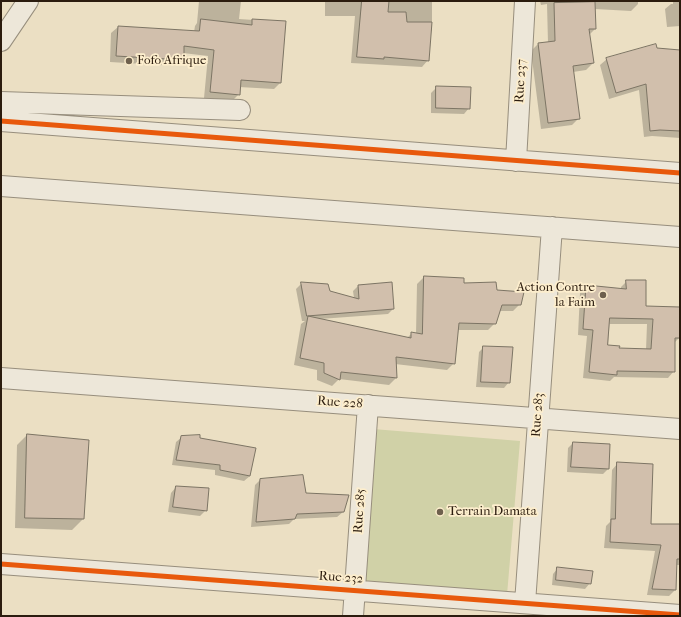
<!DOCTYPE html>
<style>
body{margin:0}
#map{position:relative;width:681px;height:617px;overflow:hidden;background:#ebdfc3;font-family:"IM FELL French Canon",serif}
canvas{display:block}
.frame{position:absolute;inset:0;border:2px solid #2b1c0e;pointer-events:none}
</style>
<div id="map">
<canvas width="681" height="617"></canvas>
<div class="frame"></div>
</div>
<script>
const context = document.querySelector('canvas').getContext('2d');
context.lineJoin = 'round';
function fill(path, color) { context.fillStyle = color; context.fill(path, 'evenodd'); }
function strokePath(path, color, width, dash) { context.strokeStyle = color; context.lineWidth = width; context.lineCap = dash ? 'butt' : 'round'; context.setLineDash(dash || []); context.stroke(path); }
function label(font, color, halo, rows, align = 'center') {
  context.font = font + ' "IM FELL French Canon",serif'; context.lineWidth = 3.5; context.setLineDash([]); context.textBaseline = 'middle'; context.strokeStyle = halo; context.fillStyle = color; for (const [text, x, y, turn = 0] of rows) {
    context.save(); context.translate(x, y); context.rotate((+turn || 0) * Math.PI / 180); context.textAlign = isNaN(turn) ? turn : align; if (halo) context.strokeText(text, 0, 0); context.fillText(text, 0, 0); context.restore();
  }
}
fill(new Path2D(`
 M 373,429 L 520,441 L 507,595 L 360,582 Z`), '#d0d1a7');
fill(new Path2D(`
 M 199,1 L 241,1 L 239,19 L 284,22 L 280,83 L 274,89 L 239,87 L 239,94 L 232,101 L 204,98 L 208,56 L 183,53 L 183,60 L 176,66 L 110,62 L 111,33 L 118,27 L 194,32 L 195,26 L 197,23 Z
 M 325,1 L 432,1 L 432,31 L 430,32 L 428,60 L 422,67 L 351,63 L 355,16 L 325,16 Z
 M 540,1 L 638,1 L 638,4 L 631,11 L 595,9 L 595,29 L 589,35 L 593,63 L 586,70 L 573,72 L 579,118 L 572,125 L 541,129 L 531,51 L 538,44 L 548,43 L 547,4 L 541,5 Z
 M 673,1 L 680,1 L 680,26 L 667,27 L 665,9 L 671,4 L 673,4 Z
 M 656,49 L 680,51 L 680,138 L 652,136 L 644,137 L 639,90 L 609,99 L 600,65 L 607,59 Z
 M 437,87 L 469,108 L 464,114 L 431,113 L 431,93 Z
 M 424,277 L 496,291 L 520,304 L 513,311 L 499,311 L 495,323 L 488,330 L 457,330 L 454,363 L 447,370 L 395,364 L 396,378 L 389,385 L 339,379 L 332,386 L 317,380 L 317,370 L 294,365 L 301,324 L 305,321 L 302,321 L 296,289 L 301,284 L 354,298 L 353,291 L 358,286 L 393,309 L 388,314 L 320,319 L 407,338 L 412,333 L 416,334 L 417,284 Z
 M 627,281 L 645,307 L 680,308 L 680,337 L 674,343 L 674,371 L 668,378 L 614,377 L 610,381 L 583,378 L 587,336 L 578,335 L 580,293 L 587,286 L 621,290 L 621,287 ZM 608,324 L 647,324 L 646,350 L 618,349 L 607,346 Z
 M 484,347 L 509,382 L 504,388 L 476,387 L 479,352 Z
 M 27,435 L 88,441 L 83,519 L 72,530 L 15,528 L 17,445 Z
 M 182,437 L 200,439 L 250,476 L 244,481 L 215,475 L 215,470 L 172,465 L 176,442 Z
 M 573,443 L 608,469 L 603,474 L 567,472 L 568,448 Z
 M 618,463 L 650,525 L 680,525 L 680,565 L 676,565 L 675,590 L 669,596 L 647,595 L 655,551 L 604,548 L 606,526 L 610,522 L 612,470 Z
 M 260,480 L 305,494 L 343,512 L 337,517 L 294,519 L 289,524 L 251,527 L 255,485 Z
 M 176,487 L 206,510 L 200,516 L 168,512 L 171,493 Z
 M 558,568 L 590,583 L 585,589 L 552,585 L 553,574 Z`), '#0003');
const building = new Path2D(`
 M 362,1 L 389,1 L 388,12 L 406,12 L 407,22 L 432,22 L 429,61 L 384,57 L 384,59 L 357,57 Z
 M 595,2 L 596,29 L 589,29 L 594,63 L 573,66 L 580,119 L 548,123 L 538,43 L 555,41 L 554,3 Z
 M 201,19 L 252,25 L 252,19 L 286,21 L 281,83 L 241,80 L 240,95 L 210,92 L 214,50 L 184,46 L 184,60 L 116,56 L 118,26 L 199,31 Z
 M 656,44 L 657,48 L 680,50 L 680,131 L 660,130 L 650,131 L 646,84 L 616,93 L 606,58 Z
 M 436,86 L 471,87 L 470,109 L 436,108 Z
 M 424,276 L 464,278 L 464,283 L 496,282 L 497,290 L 524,292 L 521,305 L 502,305 L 496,324 L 459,323 L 455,364 L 396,357 L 397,378 L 341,372 L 340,380 L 324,373 L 324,363 L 300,358 L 308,316 L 411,338 L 411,332 L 422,334 Z
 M 626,280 L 646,280 L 646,306 L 680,307 L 680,338 L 675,338 L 675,372 L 617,371 L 617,375 L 589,372 L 593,330 L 583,329 L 586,285 L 626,289 ZM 610,318 L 653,319 L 651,349 L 619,348 L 620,346 L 608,345 Z
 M 301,282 L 328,284 L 330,291 L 359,299 L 358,285 L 392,282 L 394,309 L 307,316 Z
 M 483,346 L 513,347 L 510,383 L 481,382 Z
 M 27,434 L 89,440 L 84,519 L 25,518 Z
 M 200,435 L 200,438 L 256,448 L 250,476 L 220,470 L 220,465 L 176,460 L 181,436 Z
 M 573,442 L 610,444 L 609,469 L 571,467 Z
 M 617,462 L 653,464 L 651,524 L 680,524 L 680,559 L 677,559 L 676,590 L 652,589 L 661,545 L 610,542 L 611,519 L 615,519 Z
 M 303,475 L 306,493 L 349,495 L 344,512 L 297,514 L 295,519 L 256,522 L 260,479 Z
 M 176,486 L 209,488 L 207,511 L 173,507 Z
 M 557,567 L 593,571 L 591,584 L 556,580 Z`);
fill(building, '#d1bfac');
strokePath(building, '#7c7464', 1);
const minor = new Path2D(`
 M 1,41 L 28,1
 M 1,102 L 240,110
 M 1,121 L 680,173
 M 516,161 L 525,1
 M 1,186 L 680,237
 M 1,378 L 680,429
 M 1,564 L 680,615
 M 525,603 L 552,227
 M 353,616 L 368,405`);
strokePath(minor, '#978e7d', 22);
strokePath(minor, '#ede7d9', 20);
strokePath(new Path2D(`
 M 1,121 L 680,173
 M 1,564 L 680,615`), '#e8590c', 5);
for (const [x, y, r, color] of [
 [129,61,4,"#6e604d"],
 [603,295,4,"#6e604d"],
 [440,512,4,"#6e604d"]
]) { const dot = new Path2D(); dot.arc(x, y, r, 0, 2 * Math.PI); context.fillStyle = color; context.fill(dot); strokePath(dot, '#fdeecd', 1.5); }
label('13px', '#2b1c0e', '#fdeecd', [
 ["Fofo Afrique",137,61],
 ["Action Contre",595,288,"right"],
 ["la Faim",595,303,"right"],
 ["Terrain Damata",448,512]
], 'left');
label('13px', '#2b1c0e', '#fdeecd', [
 ["Rue 237",521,81,-87],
 ["Rue 228",340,403,4],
 ["Rue 283",538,415,-86],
 ["Rue 285",360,511,-86],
 ["Rue 232",341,578,4]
]);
</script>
